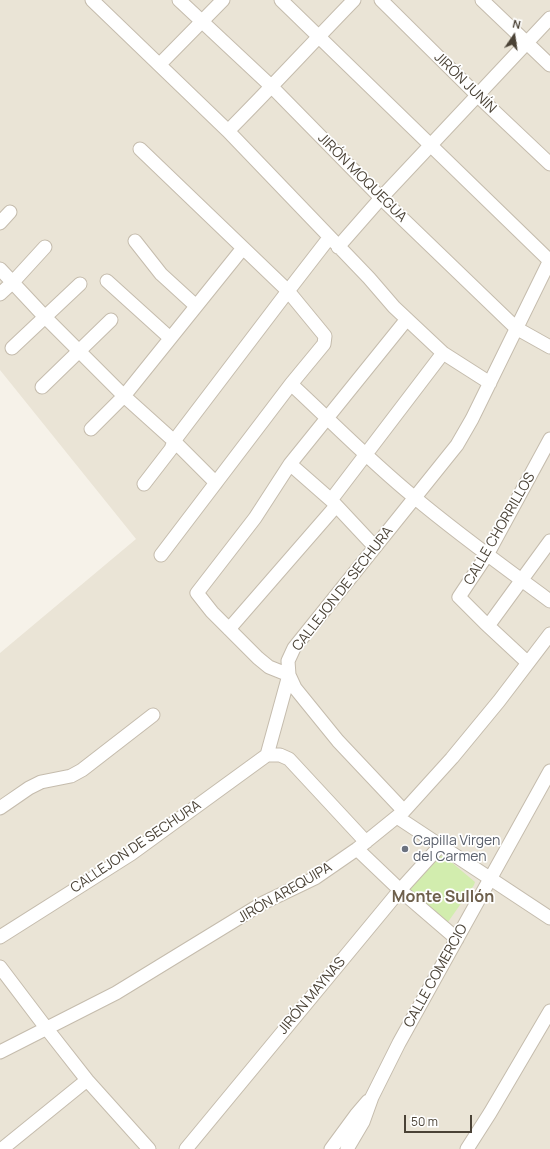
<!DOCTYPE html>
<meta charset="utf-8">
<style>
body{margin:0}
#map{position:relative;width:550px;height:1149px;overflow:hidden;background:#f6f2e9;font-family:Manrope,sans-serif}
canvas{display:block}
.north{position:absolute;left:494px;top:16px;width:40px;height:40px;-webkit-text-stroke:3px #fff;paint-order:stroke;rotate:13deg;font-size:11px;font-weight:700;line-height:16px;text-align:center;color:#4a4236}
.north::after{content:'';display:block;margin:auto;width:14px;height:18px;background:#4a4236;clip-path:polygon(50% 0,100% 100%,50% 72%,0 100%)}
.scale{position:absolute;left:404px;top:1115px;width:68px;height:18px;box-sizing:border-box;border:2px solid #4a4236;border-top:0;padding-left:5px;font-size:12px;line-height:14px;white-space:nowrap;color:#4a4236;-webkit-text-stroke:3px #fff;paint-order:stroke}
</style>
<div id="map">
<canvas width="550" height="1149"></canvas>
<div class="north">N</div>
<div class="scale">50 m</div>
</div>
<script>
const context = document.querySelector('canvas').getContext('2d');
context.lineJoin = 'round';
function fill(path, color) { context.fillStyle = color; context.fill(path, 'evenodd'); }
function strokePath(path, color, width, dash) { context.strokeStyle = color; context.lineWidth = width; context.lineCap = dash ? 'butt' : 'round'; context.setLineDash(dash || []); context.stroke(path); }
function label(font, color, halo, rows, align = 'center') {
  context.font = font + ' Manrope,sans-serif'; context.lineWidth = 3.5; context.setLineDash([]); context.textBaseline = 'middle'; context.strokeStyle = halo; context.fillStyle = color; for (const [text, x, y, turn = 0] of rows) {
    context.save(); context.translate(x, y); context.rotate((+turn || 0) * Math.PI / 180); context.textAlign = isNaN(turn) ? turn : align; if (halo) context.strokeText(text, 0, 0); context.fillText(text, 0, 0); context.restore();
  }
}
fill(new Path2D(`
 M 0,0 L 550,0 L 550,1149 L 0,1149 L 0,653 L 136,539 L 0,370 Z`), '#eae4d6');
fill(new Path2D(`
 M 439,856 L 444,856 L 475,882 L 474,885 L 448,922 L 444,923 L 409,891 L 410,887 Z`), '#d2edae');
const minor = new Path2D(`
 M 92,0 L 228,131 L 369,278 L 394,307 L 443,353 L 490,383
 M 179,0 L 272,87 L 381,198 L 516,328 L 550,347
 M 281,0 L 550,261
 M 381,0 L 478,96 L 550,164
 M 482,0 L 550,65
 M 160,64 L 223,0
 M 228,131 C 271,88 312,43 354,0
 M 140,149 L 288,291 L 325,336 L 324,344 L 291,384 L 161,555
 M 0,223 L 10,212
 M 135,241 L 161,274 L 196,306
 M 338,247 L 381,198 L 550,18
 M 0,269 L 44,316 L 124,396 L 174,441 L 216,483
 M 107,281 L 170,338
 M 0,294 L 13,282 L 45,247
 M 12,348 L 80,284
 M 291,384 C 332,422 371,462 414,497 C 458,534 504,567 550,601
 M 42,387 L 111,320
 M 91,429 L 124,396 L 243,248
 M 290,464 L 331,500 L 375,547
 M 144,484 L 171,449 L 174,441 L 288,291 L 329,238
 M 331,500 L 443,353
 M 488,626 L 550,541
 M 229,629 L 336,506
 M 528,663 L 485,623 L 459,597 L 487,555 L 550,439
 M 267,755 L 280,755 L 289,759 L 366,842
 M 0,808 L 29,788 L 41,782 L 71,776 L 82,770 L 153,715
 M 404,811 L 338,741 L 295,688 L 289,675 L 269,667 L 258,658 L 212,612 L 197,593 L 255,518 L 290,464 L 407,319
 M 397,817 L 550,918
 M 357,849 L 400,890 L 457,939
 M 0,937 L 131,854 L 267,755 L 289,675 L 288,661 L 294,648 L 457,445 L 472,419 L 550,260
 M 0,967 L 47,1029 L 87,1080 L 149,1149
 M 0,1052 L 116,993 L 263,903 L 315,878 L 357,849 L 404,811 L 452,758 L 499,701 L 550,634
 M 2,1149 L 87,1080
 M 186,1149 L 400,890 L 440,846
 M 331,1149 L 356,1115 L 368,1101
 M 347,1149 L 363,1122 L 372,1097 L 399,1043 L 550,771
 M 467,1149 L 490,1113 L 550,1011`);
strokePath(minor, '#c5bcad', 15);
strokePath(minor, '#fff', 13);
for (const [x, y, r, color] of [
 [405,849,4,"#6b7280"]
]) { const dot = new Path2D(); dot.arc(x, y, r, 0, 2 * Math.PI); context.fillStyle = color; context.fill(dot); strokePath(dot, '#fff', 1.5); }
label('14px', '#4a4236', '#fff', [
 ["JIRÓN JUNÍN",465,83,44],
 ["JIRÓN MOQUEGUA",362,178,45],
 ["CALLE CHORRILLOS",500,529,-60],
 ["CALLEJON DE SECHURA",343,589,-52],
 ["CALLEJON DE SECHURA",136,847,-34],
 ["JIRÓN AREQUIPA",285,893,-30],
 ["CALLE COMERCIO",436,976,-61],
 ["JIRÓN MAYNAS",312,996,-50]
]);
label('14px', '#5b616d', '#fff', [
 ["Capilla Virgen",413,841],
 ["del Carmen",413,857]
], 'left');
label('bold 16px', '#6e604c', '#fff', [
 ["Monte Sullón",443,898]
]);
</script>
